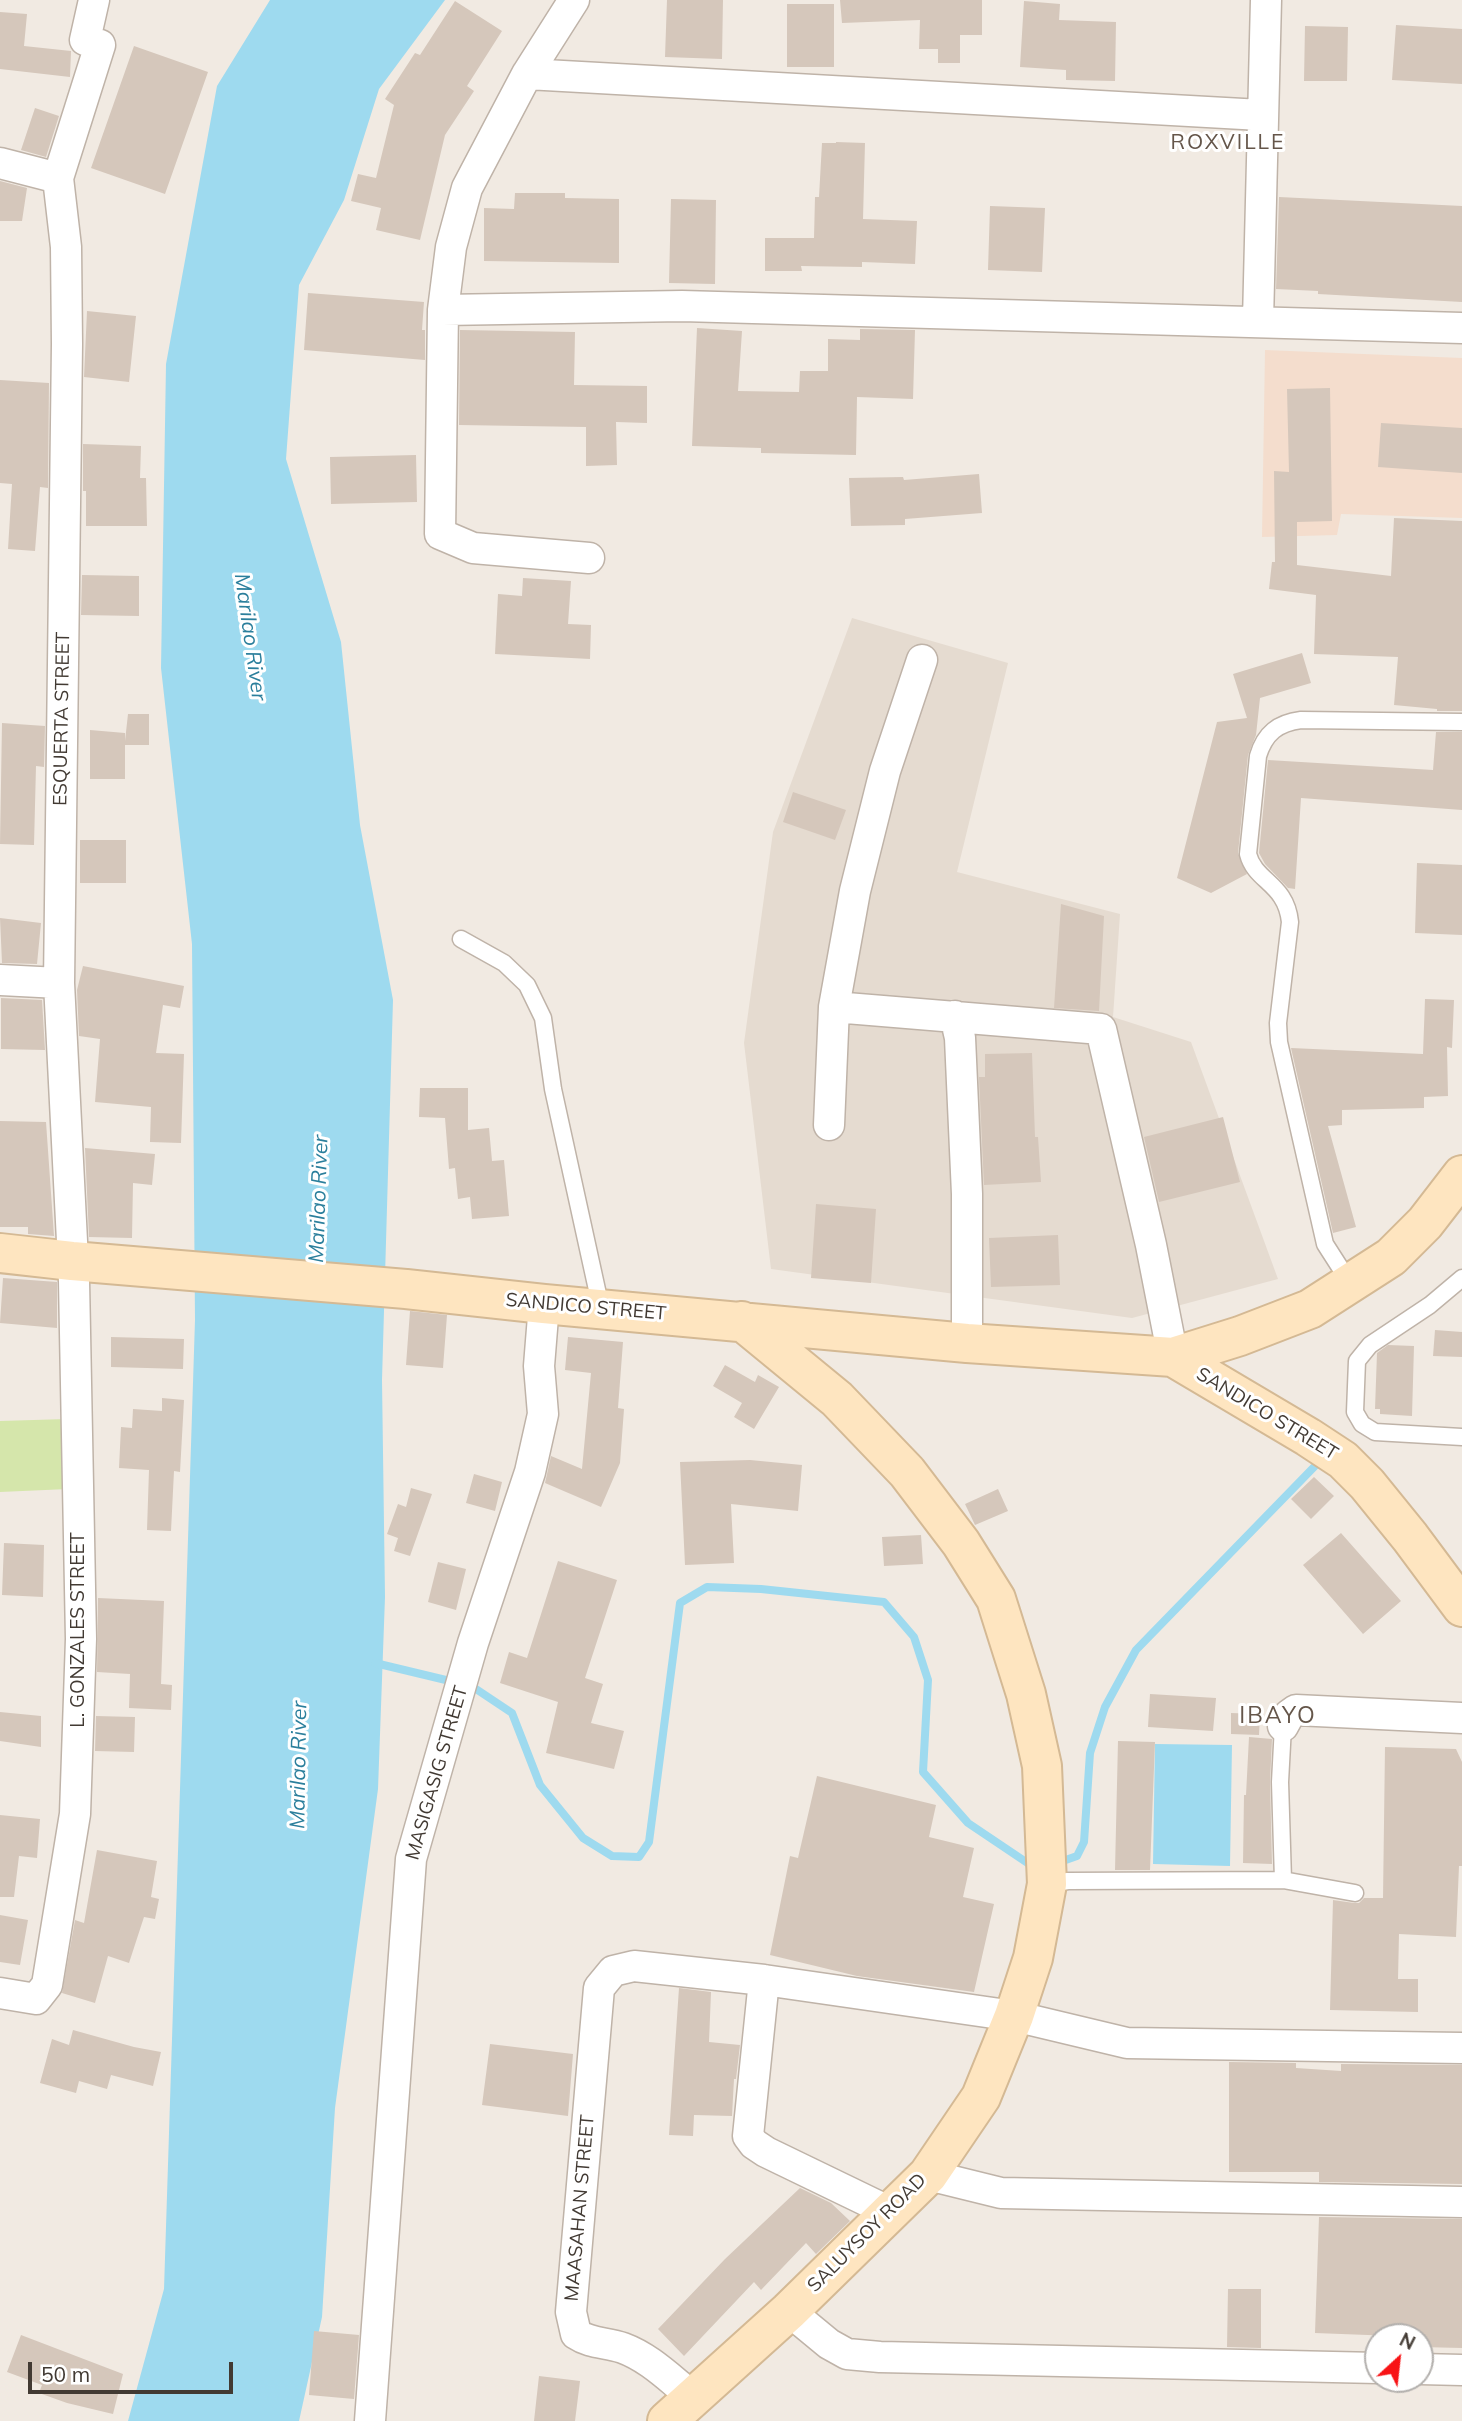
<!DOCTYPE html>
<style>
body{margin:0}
#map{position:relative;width:1462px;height:2421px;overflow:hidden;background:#f1eae2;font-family:Mulish,sans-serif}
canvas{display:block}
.north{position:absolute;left:1364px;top:2323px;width:70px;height:70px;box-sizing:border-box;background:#fff;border:2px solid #b3b0ad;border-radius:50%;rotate:27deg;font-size:19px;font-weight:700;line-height:28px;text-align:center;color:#423a33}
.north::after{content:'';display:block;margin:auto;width:24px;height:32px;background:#f81315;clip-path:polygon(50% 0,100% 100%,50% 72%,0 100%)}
.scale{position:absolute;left:28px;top:2362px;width:205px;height:32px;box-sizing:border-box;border:4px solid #423a33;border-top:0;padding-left:9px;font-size:21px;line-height:24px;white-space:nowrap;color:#423a33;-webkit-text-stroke:5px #fff;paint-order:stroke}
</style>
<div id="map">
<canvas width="1462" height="2421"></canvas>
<div class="north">N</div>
<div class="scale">50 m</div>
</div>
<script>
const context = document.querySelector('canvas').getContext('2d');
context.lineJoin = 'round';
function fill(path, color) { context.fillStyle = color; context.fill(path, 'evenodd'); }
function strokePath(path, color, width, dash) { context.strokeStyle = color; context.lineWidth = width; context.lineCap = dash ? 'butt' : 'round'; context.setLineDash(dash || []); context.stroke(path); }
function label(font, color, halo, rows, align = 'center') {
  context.font = font + ' Mulish,sans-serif'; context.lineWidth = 6; context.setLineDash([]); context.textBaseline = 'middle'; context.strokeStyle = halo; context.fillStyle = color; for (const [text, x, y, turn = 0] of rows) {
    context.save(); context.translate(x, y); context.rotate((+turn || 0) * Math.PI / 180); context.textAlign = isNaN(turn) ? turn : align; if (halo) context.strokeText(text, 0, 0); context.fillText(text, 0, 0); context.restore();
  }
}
fill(new Path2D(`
 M 852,618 L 1008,663 L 957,872 L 1120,914 L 1113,1017 L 1191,1042 L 1278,1279 L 1132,1318 L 771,1269 L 744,1043 L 773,832 Z`), '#e5dbd0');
fill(new Path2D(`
 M 1265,350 L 1462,358 L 1462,518 L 1341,514 L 1337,535 L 1262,537 Z`), '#f4ddcd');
fill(new Path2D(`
 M 67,1419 L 68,1489 L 0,1492 L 0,1421 Z`), '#d5e6ab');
fill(new Path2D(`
 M 270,0 L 445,0 L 379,89 L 344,200 L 299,285 L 286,459 L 341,642 L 360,825 L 393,1000 L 382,1380 L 385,1597 L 378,1789 L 335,2108 L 322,2317 L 299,2421 L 128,2421 L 164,2289 L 195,1320 L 192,944 L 161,668 L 166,364 L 217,86 Z
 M 1155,1744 L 1232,1745 L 1230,1866 L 1153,1864 Z`), '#9edaef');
strokePath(new Path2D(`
 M 375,1663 L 450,1681
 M 473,1687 L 512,1713 L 540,1785 L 583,1838 L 612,1856 L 639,1857 L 649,1842 L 680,1603 L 707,1587 L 761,1589 L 884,1602 L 914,1637 L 928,1680 L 923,1772 L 968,1823 L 1029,1864
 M 1060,1862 L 1077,1856 L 1084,1842 L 1090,1753 L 1105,1707 L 1136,1650 L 1315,1466`), '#9edaef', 8);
fill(new Path2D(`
 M 667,0 L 723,0 L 722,59 L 665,57 Z
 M 840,0 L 982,0 L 982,35 L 960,35 L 960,63 L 938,63 L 938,49 L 919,49 L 920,20 L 842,23 Z
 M 455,1 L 502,31 L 467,86 L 474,91 L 445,135 L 420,240 L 376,230 L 381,208 L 351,201 L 358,174 L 376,178 L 394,105 L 385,99 L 415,53 L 420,55 Z
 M 1024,1 L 1060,4 L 1059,20 L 1116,22 L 1115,81 L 1066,80 L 1066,70 L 1020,67 Z
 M 787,4 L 834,4 L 834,67 L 787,67 Z
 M 0,12 L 27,14 L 24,46 L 71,51 L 70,77 L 0,69 Z
 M 1396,25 L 1462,29 L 1462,84 L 1392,80 Z
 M 1305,26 L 1348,27 L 1347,81 L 1304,81 Z
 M 134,46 L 208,72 L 165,194 L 91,168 Z
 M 35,108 L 59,116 L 46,157 L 21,150 Z
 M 836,142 L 865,143 L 863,219 L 917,221 L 915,264 L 862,262 L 862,267 L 801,266 L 802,271 L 765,271 L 765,238 L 814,238 L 815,197 L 819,197 L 822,143 L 836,143 Z
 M 0,181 L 27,188 L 22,221 L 0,221 Z
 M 515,193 L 565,193 L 565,198 L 619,199 L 619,263 L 484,261 L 484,208 L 514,209 Z
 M 1279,197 L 1462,206 L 1462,302 L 1318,294 L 1318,291 L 1276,289 Z
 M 671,199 L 716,200 L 715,284 L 669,283 Z
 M 990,206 L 1045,208 L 1042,272 L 988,270 Z
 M 308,293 L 424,302 L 422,330 L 425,330 L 425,360 L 304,350 Z
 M 87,311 L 136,316 L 129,382 L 84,377 Z
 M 697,328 L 742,331 L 738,391 L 799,392 L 800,371 L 828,371 L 828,339 L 860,340 L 860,329 L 915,330 L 913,399 L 857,397 L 856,455 L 761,453 L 761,448 L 692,446 Z
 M 460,330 L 575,332 L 574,385 L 647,386 L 647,423 L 616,422 L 617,465 L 586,466 L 586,427 L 459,425 Z
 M 0,380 L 49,383 L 48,488 L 40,487 L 35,551 L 8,549 L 12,484 L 0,483 Z
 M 1330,388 L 1332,521 L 1297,522 L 1297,565 L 1391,576 L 1394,518 L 1462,521 L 1462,711 L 1437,711 L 1437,709 L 1394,705 L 1398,657 L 1314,654 L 1316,595 L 1269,589 L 1272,562 L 1275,562 L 1274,471 L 1289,472 L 1287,389 Z
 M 1381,423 L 1462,428 L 1462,473 L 1378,467 Z
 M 83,444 L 141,446 L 140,478 L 146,478 L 147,526 L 86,526 L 86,491 L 83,491 Z
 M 416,455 L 417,502 L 331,504 L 330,457 Z
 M 979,474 L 982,513 L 905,519 L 905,525 L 851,526 L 849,478 L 903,477 L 904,480 Z
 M 82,575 L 139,576 L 139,616 L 81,615 Z
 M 523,578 L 571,581 L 568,624 L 591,625 L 590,659 L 495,654 L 498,594 L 522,596 Z
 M 1302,653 L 1311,683 L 1260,698 L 1256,735 L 1248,755 L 1238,853 L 1247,874 L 1211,893 L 1177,878 L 1217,722 L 1247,718 L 1233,674 Z
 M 128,714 L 149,714 L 149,745 L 125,745 L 125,779 L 90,779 L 90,730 L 125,733 L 125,741 Z
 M 2,723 L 45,726 L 44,767 L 36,766 L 34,845 L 0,844 Z
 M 1436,732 L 1462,732 L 1462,810 L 1301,798 L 1295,889 L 1288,888 L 1265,864 L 1259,853 L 1268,760 L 1433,770 Z
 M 793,792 L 846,810 L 835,840 L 783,822 Z
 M 80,840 L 126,840 L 126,883 L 80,883 Z
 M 1417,863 L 1462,865 L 1462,935 L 1415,933 Z
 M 1061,904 L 1104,916 L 1099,1011 L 1054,1008 Z
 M 0,918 L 41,923 L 37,964 L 2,963 Z
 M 83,966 L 184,986 L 180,1008 L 163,1005 L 156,1053 L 184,1054 L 181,1143 L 150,1142 L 151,1107 L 95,1102 L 100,1039 L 79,1036 L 77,990 Z
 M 1,998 L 42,1000 L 45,1050 L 1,1049 Z
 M 1425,999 L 1454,1000 L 1452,1048 L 1447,1047 L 1448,1096 L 1424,1097 L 1424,1108 L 1342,1110 L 1342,1125 L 1328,1126 L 1356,1227 L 1333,1233 L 1291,1048 L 1423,1054 Z
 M 1032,1053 L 1035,1137 L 1038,1137 L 1041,1182 L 984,1185 L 979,1077 L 985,1077 L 985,1054 Z
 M 420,1088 L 468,1088 L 468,1130 L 489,1128 L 492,1161 L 504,1160 L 509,1216 L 472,1219 L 470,1197 L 458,1199 L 455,1168 L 449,1169 L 445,1118 L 419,1117 Z
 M 1223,1117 L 1240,1182 L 1159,1202 L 1144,1137 Z
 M 0,1121 L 46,1122 L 54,1236 L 28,1234 L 28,1227 L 0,1227 Z
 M 85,1148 L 155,1154 L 152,1185 L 133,1183 L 132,1238 L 89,1237 Z
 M 816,1204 L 876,1209 L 871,1283 L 811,1278 Z
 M 1058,1235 L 1060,1285 L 991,1287 L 989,1238 Z
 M 3,1278 L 57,1282 L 57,1328 L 0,1323 Z
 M 410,1311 L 447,1315 L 443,1368 L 406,1365 Z
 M 1435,1330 L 1462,1332 L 1462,1357 L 1433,1356 Z
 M 111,1337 L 184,1339 L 183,1369 L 111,1367 Z
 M 568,1337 L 623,1342 L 618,1408 L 624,1409 L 620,1463 L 601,1507 L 545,1483 L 551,1456 L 582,1469 L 591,1373 L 565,1370 Z
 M 1388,1345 L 1414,1346 L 1412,1416 L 1380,1414 L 1380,1409 L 1375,1409 L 1377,1353 Z
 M 725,1365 L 755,1382 L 758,1375 L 779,1387 L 754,1429 L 734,1417 L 742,1403 L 713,1386 Z
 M 162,1398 L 184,1400 L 180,1472 L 174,1471 L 171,1531 L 147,1530 L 149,1470 L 119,1468 L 121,1427 L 132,1428 L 133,1409 L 162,1411 Z
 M 750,1460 L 802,1465 L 798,1511 L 731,1504 L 734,1563 L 685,1565 L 680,1462 Z
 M 474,1474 L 502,1482 L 495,1511 L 466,1503 Z
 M 1314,1477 L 1334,1496 L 1311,1519 L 1291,1499 Z
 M 411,1488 L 432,1494 L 410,1556 L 394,1551 L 398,1538 L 387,1534 L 398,1504 L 406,1507 Z
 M 998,1489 L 1008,1511 L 975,1525 L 965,1504 Z
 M 1341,1533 L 1401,1601 L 1363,1634 L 1303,1565 Z
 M 921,1535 L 923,1564 L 884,1566 L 882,1537 Z
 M 4,1543 L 44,1545 L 43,1597 L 2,1595 Z
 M 558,1561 L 617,1580 L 585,1678 L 603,1684 L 591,1723 L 624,1731 L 614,1769 L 546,1753 L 558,1702 L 500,1683 L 509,1652 L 527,1658 Z
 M 438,1562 L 466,1569 L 456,1610 L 428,1602 Z
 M 98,1598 L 164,1601 L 161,1684 L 172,1685 L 171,1710 L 129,1708 L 130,1674 L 97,1672 Z
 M 1150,1694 L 1216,1698 L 1213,1731 L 1148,1727 Z
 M 0,1712 L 41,1716 L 41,1747 L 0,1741 Z
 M 1231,1713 L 1260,1714 L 1259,1735 L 1231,1734 Z
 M 96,1716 L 135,1717 L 134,1752 L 95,1751 Z
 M 1249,1737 L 1272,1739 L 1270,1782 L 1272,1864 L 1243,1863 L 1244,1795 L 1246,1795 Z
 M 1118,1741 L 1155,1742 L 1150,1870 L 1115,1870 Z
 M 1385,1747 L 1456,1749 L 1462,1762 L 1462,1866 L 1459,1866 L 1456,1937 L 1399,1934 L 1398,1979 L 1418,1979 L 1418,2012 L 1330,2010 L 1333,1900 L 1354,1903 L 1359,1903 L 1364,1898 L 1383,1898 Z
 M 817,1776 L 936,1805 L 929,1837 L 974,1848 L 963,1897 L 994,1904 L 974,1992 L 857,1976 L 770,1955 L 790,1856 L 798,1858 Z
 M 0,1815 L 40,1819 L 37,1858 L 19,1856 L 14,1897 L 0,1897 Z
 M 97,1850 L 157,1861 L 151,1897 L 159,1899 L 155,1919 L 144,1917 L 129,1963 L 108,1956 L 95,2003 L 62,1993 L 75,1920 L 84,1923 Z
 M 0,1915 L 28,1920 L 20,1965 L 0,1962 Z
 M 679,1988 L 711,1992 L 709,2042 L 740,2045 L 736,2079 L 734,2079 L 732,2116 L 694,2115 L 693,2136 L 669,2135 Z
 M 73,2030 L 134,2047 L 161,2052 L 153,2086 L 111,2075 L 107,2089 L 79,2081 L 76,2093 L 40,2083 L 52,2039 L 69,2045 Z
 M 490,2044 L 573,2054 L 568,2116 L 482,2105 Z
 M 1229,2062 L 1296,2063 L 1296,2068 L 1341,2071 L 1341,2064 L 1462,2065 L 1462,2184 L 1319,2182 L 1319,2172 L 1229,2172 Z
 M 800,2188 L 831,2203 L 850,2221 L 816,2254 L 806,2243 L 761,2290 L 754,2282 L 684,2356 L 658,2329 L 725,2259 Z
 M 1319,2217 L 1462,2219 L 1462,2348 L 1420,2347 L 1420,2337 L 1315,2333 Z
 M 1228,2289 L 1261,2289 L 1261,2348 L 1227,2347 Z
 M 314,2331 L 359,2335 L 354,2399 L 309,2395 Z
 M 21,2335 L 123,2374 L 113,2414 L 67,2403 L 39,2393 L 42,2385 L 7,2372 Z
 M 539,2376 L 580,2381 L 575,2421 L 534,2421 Z`), '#d5c7bb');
const service = new Path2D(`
 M 461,939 L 504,963 L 527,985 L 543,1018 L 553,1089 L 601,1308
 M 1462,1278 L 1430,1305 L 1370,1345 L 1357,1361 L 1355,1412 L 1362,1424 L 1375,1432 L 1462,1437
 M 1350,1283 L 1325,1244 L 1279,1042 L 1278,1023 L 1290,922 C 1286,883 1255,882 1248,854 L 1258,756 C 1265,733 1278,723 1301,720 L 1462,722
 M 1283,1726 L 1280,1782 L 1283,1880
 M 1047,1884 L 1068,1881 L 1283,1880 L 1355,1893`);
const minor = new Path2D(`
 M 574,0 L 527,74 L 1261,115
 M 527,74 L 467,188 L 451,247 L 443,310 L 440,534 L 473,548 L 589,558
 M 0,163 L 58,178
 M 443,310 L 682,306 L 1462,328
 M 1258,321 L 1266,0
 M 0,980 L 59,983
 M 834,1007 L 1101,1029 L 1151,1245 L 1173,1357
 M 955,1016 L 960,1038 L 967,1194 L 967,1343
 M 829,1125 L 834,1007 L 855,891 L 885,771 L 922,660
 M 1283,1726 L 1289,1715 L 1296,1710 L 1462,1718
 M 764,1980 L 748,2136 L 754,2144 L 766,2152 L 890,2212
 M 0,1993 L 36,1999 L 47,1985 L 75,1814 L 81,1639 L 74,1281 L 59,983 L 67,344 L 66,247 L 58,178 L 100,45 L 85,40 L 94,0
 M 928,2175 L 1001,2193 L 1462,2202
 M 789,2311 L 829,2344 L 847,2354 L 880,2357 L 1378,2368
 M 1420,2369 L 1462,2370
 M 692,2396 C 670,2379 650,2358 623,2348 C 606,2342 591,2344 576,2334 L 571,2312 L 599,1988 L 613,1971 L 634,1966 L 764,1980 L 1014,2016 L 1127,2043 L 1462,2048
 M 370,2421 L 411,1859 L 473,1643 L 530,1472 L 543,1414 L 539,1366 L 544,1304`);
const secondary = new Path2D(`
 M 0,1253 L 72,1261 L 406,1289 L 544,1304 L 967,1343 L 1173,1357 L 1240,1336 L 1310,1309 L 1391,1257 L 1425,1223 L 1462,1175
 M 1173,1357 L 1308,1437 L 1343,1460 L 1367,1484 L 1410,1537 L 1462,1607
 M 667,2421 L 789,2311 L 928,2175 L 981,2097 L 1014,2016 L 1033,1958 L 1047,1884 L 1042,1766 L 1026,1694 L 996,1599 L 961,1543 L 907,1472 L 837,1399 L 742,1321`);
strokePath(service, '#bfb3a8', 19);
strokePath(minor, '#bfb3a8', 33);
strokePath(secondary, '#d4b994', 42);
strokePath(service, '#fff', 16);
strokePath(minor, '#fff', 30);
strokePath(secondary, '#fee5c0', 38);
label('19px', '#423a33', '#fff', [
 ["ESQUERTA STREET",62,719,-89],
 ["SANDICO STREET",586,1307,5],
 ["SANDICO STREET",1267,1414,31],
 ["L. GONZALES STREET",78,1630,-90],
 ["MASIGASIG STREET",437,1773,-74],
 ["MAASAHAN STREET",580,2208,-85],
 ["SALUYSOY ROAD",867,2233,-45]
]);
context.letterSpacing = '2px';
label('21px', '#65564a', '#fff', [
 ["ROXVILLE",1228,143]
]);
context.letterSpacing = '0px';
label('italic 21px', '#2b7f9c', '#fff', [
 ["Marilao River",250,637,82],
 ["Marilao River",319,1199,-88],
 ["Marilao River",299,1765,-89]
]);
context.letterSpacing = '2px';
label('23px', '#65564a', '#fff', [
 ["IBAYO",1278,1716]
]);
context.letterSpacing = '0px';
</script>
